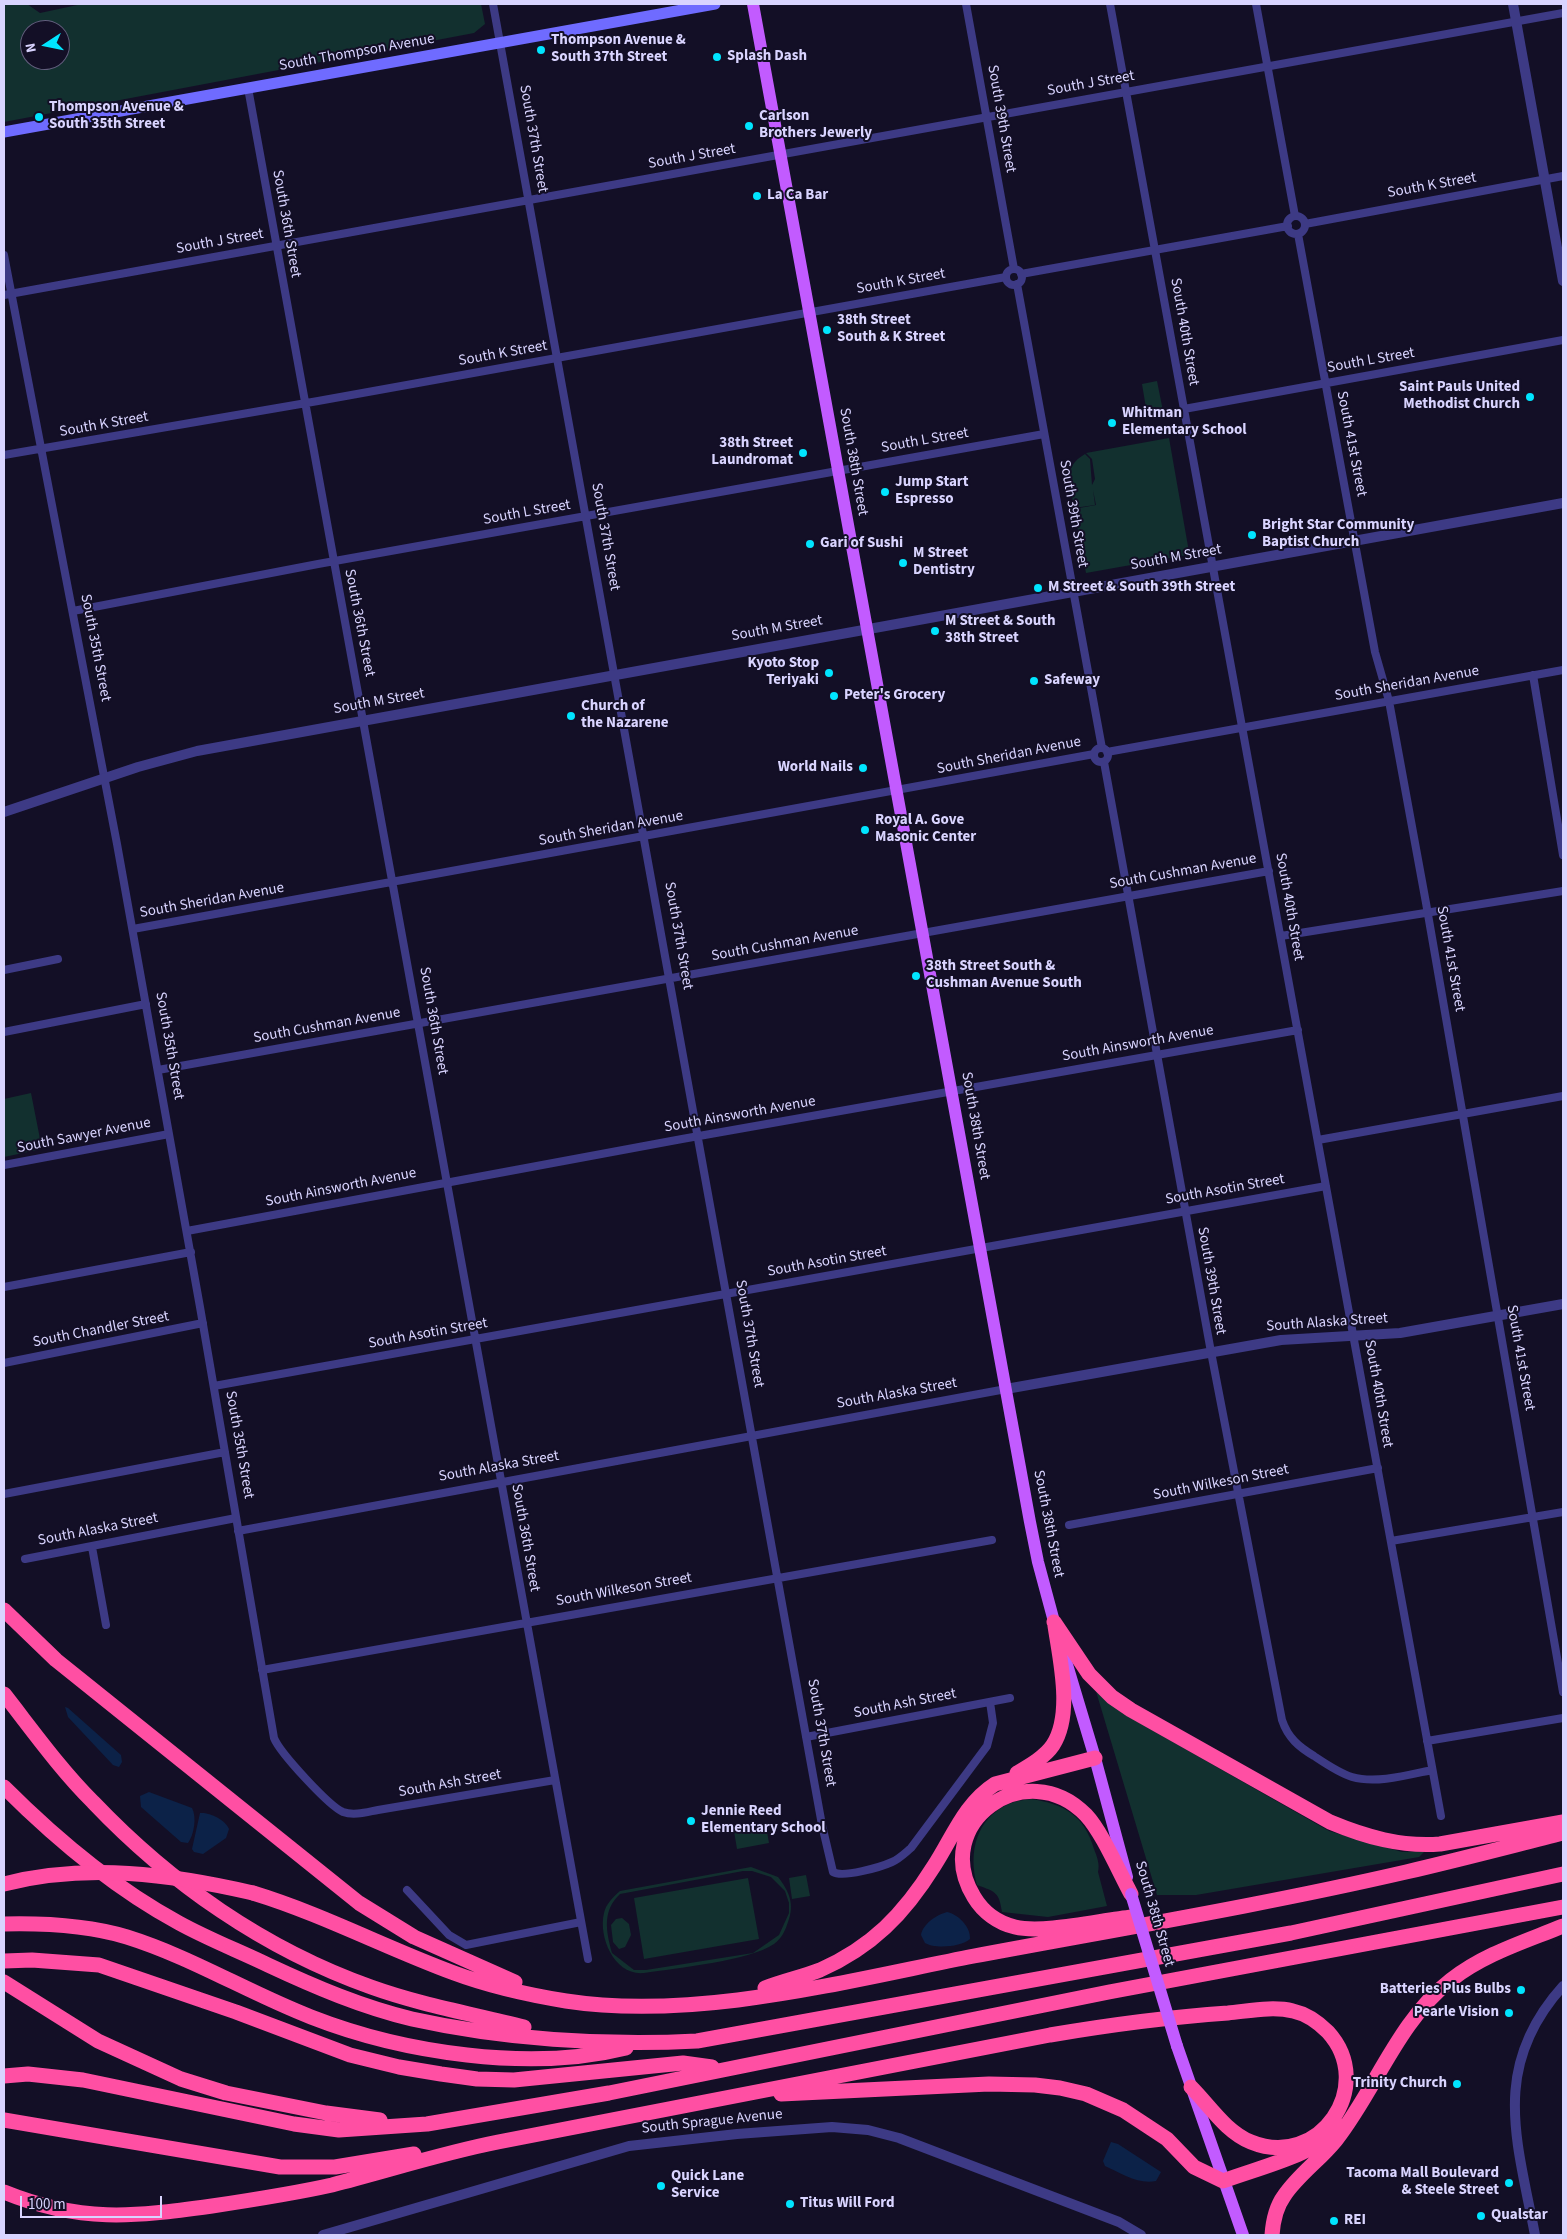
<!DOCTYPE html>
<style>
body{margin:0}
#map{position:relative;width:1567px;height:2239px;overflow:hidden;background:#130f26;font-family:"Source Sans 3",sans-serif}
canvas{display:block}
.frame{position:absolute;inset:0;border:5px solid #d9d4ff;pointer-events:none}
.north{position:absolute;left:20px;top:20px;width:50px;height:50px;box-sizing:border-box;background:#130f26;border:1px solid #625e7d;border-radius:50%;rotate:259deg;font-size:14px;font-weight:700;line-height:20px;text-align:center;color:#d9d4ff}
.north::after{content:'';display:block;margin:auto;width:18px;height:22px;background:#00e5ff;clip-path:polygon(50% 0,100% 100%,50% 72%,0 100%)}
.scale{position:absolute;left:20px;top:2196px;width:142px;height:22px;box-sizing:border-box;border:2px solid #d9d4ff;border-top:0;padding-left:6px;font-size:15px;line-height:18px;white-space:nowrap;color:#d9d4ff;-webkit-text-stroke:4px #130f26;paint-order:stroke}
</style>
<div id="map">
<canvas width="1567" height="2239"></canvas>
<div class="frame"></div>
<div class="north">N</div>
<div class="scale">100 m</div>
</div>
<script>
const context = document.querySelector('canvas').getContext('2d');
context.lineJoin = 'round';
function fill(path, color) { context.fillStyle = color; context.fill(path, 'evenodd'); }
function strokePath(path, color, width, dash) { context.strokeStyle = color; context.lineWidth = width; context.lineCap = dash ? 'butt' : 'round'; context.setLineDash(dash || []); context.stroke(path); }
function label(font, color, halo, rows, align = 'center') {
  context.font = font + ' "Source Sans 3",sans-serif'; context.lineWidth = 4; context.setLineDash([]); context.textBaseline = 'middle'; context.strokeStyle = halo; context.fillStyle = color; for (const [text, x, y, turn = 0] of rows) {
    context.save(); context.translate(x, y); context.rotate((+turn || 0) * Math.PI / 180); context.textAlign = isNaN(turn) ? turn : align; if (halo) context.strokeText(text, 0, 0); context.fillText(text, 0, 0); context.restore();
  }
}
fill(new Path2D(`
 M 4,4 L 27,4 L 40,13 L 82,4 L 481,4 L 485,24 L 474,33 L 4,122 ZM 30,30 L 60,30 L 60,60 L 30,60 Z
 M 1157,381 L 1163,411 L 1147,414 L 1142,384 Z
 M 1169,438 L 1189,552 L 1187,555 L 1086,573 L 1074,509 L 1096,505 L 1093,490 L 1095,505 L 1074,508 C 1071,484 1061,468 1085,454 L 1090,459 L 1092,485 L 1095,479 L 1092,459 L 1086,453 Z
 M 31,1093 L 42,1149 L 4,1157 L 4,1099 Z
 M 1095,1688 L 1122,1713 L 1329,1831 L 1402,1852 L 1425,1851 L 1419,1857 L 1196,1895 L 1157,1895 Z
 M 1031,1799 C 1064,1804 1084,1815 1094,1849 C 1097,1857 1100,1864 1098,1872 L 1107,1906 L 1048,1917 L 1002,1912 C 999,1892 996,1892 977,1885 C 968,1853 976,1818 1009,1804 C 1015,1801 1024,1800 1031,1799 Z
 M 766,1826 L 769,1843 L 737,1849 L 734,1831 Z
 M 751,1867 L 778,1877 C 789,1891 795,1904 788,1922 C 785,1931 782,1938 774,1944 C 749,1961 677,1968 644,1973 C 615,1976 598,1938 604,1913 C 606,1904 613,1897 620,1891 ZM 743,1871 L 752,1871 L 771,1877 L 785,1891 L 789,1903 L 789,1913 L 779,1935 L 753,1953 L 646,1970 L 634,1970 L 612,1953 C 606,1931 602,1911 620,1894 Z
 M 806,1875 L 810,1896 L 792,1899 L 789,1878 Z
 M 748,1878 L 759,1939 L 644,1959 L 634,1898 Z
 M 622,1918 L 629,1924 L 631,1935 L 625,1947 L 619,1949 L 613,1942 L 611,1925 L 616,1919 Z`), '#12302f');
fill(new Path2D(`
 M 65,1707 L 68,1708 L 121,1755 L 122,1762 L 119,1767 L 113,1765 L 68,1717 Z
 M 149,1792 L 192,1808 C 197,1817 194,1835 188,1843 L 181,1842 L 141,1807 L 140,1796 Z
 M 200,1813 C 209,1812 226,1820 229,1829 L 226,1838 L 203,1854 L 194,1852 L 192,1849 Z
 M 947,1912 C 958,1914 971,1927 970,1939 C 961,1947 935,1949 925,1943 L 921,1935 C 923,1924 936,1915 947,1912 Z
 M 1111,2142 L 1118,2144 L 1161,2172 L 1156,2181 C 1139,2185 1121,2173 1105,2166 L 1103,2161 Z`), '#0c2248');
strokePath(new Path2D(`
 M 493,4 L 822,1825 L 833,1872 C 843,1878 881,1867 892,1862 C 899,1859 905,1853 911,1848 L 987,1746 L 993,1723 L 990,1702
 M 966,4 L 1014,269
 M 1110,4 L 1441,1816
 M 1256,4 L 1295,216
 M 248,88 L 588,1959
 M1287 225a9 9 0 1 1 18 0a9 9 0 1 1-18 0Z
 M 1305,224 L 1563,176
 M 1298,234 L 1375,652 L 1389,701 L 1426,903 L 1563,1692
 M 4,255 L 117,844 L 200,1307 L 274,1738 C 280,1753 329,1806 343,1812 C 354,1816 367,1812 378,1810 L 555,1780
 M1006 277a8 8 0 1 1 16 0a8 8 0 1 1-16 0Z
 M 1021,274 L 1288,226
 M 1017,284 L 1102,748
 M 4,295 L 1563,13
 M 1184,409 L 1563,340
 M 4,455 L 318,401 L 1006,277
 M 73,611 L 318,564 L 1044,434
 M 1533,675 L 1563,855
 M1094 755a7 7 0 1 1 14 0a7 7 0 1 1-14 0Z
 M 1107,752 L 1563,670
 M 1104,762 L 1211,1352 L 1282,1720 C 1288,1738 1299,1747 1314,1756 C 1326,1764 1339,1773 1352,1777 C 1376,1784 1408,1775 1432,1770
 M 133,929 L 1094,754
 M 1281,936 L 1563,891
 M 4,970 L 58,959
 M 4,1032 L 146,1004
 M 158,1070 L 1269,871
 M 1318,1140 L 1563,1096
 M 4,1165 L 169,1134
 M 187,1231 L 682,1139 L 1298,1030
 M 4,1287 L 191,1252
 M 4,1363 L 203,1323
 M 214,1386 L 1326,1186
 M 4,1494 L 225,1452
 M 1069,1525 L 1378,1468
 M 238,1531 L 1006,1389
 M 1391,1541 L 1563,1512
 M 92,1547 L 106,1625
 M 25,1559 L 236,1518
 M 262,1670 L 992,1540
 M 806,1737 L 1010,1698
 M 1427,1741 L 1563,1718
 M 407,1890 L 449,1935 L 466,1945 L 581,1922`), '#3d3a85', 8);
strokePath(new Path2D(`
 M 1513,4 L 1563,281
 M 4,812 L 138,767 L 197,751 L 1563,503
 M 1006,1389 L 1281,1340 L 1400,1333 L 1563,1304
 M 323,2235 L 629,2146 L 737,2134 L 832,2127 L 868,2130 L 899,2138 L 1119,2222 L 1141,2235
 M 1535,2235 C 1517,2140 1490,2067 1563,1986`), '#3d3a85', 10);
strokePath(new Path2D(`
 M 4,132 L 715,4`), '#6f6bff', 11);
strokePath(new Path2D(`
 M 753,4 L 1030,1522 L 1038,1562 L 1056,1629
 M 1065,1658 L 1095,1758 L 1127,1877
 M 1177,2046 L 1243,2235`), '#c25bff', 12);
strokePath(new Path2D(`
 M 4,1610 L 56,1660 L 359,1903 L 414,1937 L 515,1982
 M 1054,1622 L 1089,1674 L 1112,1697 L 1131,1710 L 1330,1822 C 1366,1837 1401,1847 1440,1844 L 1563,1822
 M 4,1694 C 33,1731 60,1769 93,1802 C 170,1883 264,1949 371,1987 C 421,2005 473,2014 524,2027
 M 1017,1773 C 1029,1766 1045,1757 1053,1745 C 1073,1714 1060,1660 1055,1626
 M 4,1787 C 54,1837 116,1889 179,1923 C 208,1939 239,1951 268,1965 C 315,1987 362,2007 412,2019 C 502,2039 604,2046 697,2041 L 1291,1933 L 1563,1874
 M 253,1893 C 322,1914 386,1948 454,1973 C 489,1986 529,1995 566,2001 C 696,2021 846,1981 974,1956 C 1118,1929 1263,1905 1406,1872 C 1458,1860 1511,1846 1563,1833
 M 1131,1894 C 1119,1872 1102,1832 1086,1815 C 1026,1753 929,1824 974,1897 C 983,1912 998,1923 1015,1927 C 1043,1934 1101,1920 1132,1917
 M 4,1924 C 45,1923 87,1925 127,1937 C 191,1957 249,1993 311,2017 C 403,2053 530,2072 626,2048
 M 4,1961 L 32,1960 L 99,1965 L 236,2012 L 350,2055 L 399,2067 L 441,2074 L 477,2079 L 514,2080 L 683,2063 L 712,2067
 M 4,1982 L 98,2041 L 181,2079 L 226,2093 L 326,2113 L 380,2120
 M 765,1988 C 783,1981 802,1977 820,1970 C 872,1947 904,1914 934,1866 C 953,1837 964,1804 995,1784 L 1095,1758
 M 4,2076 L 28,2074 L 83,2080 L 294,2124 L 339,2130 L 427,2124 L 609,2093 L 1109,1992 L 1563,1907
 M 781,2094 L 989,2084 L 1035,2085 L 1060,2088 L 1086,2094 L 1123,2110 L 1167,2139 L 1194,2167 L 1223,2181 C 1267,2165 1311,2156 1347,2124
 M 4,2120 L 280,2167 L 335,2167 L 414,2154
 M 4,2192 C 80,2223 133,2217 212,2206 C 252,2200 292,2194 332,2185 C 387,2171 442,2153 498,2142 C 682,2106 866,2070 1050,2035 C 1109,2025 1169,2017 1228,2013 C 1249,2011 1273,2006 1293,2011 C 1307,2014 1318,2022 1328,2032 C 1377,2086 1319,2170 1251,2142 C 1226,2132 1210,2106 1191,2087
 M 1272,2235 C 1273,2221 1276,2207 1284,2196 C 1298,2175 1320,2160 1336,2140 C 1376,2089 1398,2021 1451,1980 C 1484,1954 1524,1942 1563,1926`), '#ff4fa3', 15);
strokePath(new Path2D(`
 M 1131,1894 L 1177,2046`), '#c25bff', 12);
strokePath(new Path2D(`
 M 4,1884 C 87,1863 171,1874 253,1893`), '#ff4fa3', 15);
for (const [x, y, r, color] of [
 [541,50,5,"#00e5ff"],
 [717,57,5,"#00e5ff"],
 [39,117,5,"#00e5ff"],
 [749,126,5,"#00e5ff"],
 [757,196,5,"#00e5ff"],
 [827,330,5,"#00e5ff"],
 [1530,397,5,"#00e5ff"],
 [1112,423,5,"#00e5ff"],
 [803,453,5,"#00e5ff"],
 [885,492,5,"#00e5ff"],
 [1252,535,5,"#00e5ff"],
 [810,544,5,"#00e5ff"],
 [903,563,5,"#00e5ff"],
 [1038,588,5,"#00e5ff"],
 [935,631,5,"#00e5ff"],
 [829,673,5,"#00e5ff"],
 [1034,681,5,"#00e5ff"],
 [834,696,5,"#00e5ff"],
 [571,716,5,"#00e5ff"],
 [863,768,5,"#00e5ff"],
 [865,830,5,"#00e5ff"],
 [916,976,5,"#00e5ff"],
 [691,1821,5,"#00e5ff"],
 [1521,1990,5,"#00e5ff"],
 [1509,2013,5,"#00e5ff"],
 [1457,2084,5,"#00e5ff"],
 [1509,2183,5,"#00e5ff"],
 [661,2186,5,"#00e5ff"],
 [790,2204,5,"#00e5ff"],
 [1481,2216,5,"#00e5ff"],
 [1334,2221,5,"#00e5ff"]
]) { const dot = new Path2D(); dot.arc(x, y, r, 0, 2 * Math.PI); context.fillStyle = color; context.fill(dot); strokePath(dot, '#130f26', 2); }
label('bold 15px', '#d9d4ff', '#130f26', [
 ["Thompson Avenue &",551,41],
 ["South 37th Street",551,58],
 ["Splash Dash",727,57],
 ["Thompson Avenue &",49,108],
 ["South 35th Street",49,125],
 ["Carlson",759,117],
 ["Brothers Jewerly",759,134],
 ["La Ca Bar",767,196],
 ["38th Street",837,321],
 ["South & K Street",837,338],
 ["Saint Pauls United",1520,388,"right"],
 ["Methodist Church",1520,405,"right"],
 ["Whitman",1122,414],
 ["Elementary School",1122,431],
 ["38th Street",793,444,"right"],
 ["Laundromat",793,461,"right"],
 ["Jump Start",895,483],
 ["Espresso",895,500],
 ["Bright Star Community",1262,526],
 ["Baptist Church",1262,543],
 ["Gari of Sushi",820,544],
 ["M Street",913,554],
 ["Dentistry",913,571],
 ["M Street & South 39th Street",1048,588],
 ["M Street & South",945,622],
 ["38th Street",945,639],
 ["Kyoto Stop",819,664,"right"],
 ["Teriyaki",819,681,"right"],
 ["Safeway",1044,681],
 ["Peter's Grocery",844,696],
 ["Church of",581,707],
 ["the Nazarene",581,724],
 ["World Nails",853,768,"right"],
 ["Royal A. Gove",875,821],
 ["Masonic Center",875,838],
 ["38th Street South &",926,967],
 ["Cushman Avenue South",926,984],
 ["Jennie Reed",701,1812],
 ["Elementary School",701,1829],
 ["Batteries Plus Bulbs",1511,1990,"right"],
 ["Pearle Vision",1499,2013,"right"],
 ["Trinity Church",1447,2084,"right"],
 ["Tacoma Mall Boulevard",1499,2174,"right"],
 ["& Steele Street",1499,2191,"right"],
 ["Quick Lane",671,2177],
 ["Service",671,2194],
 ["Titus Will Ford",800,2204],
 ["Qualstar",1491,2216],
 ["REI",1344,2221]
], 'left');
label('15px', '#d9d4ff', '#130f26', [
 ["South Thompson Avenue",357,53,-10],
 ["South J Street",1091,84,-10],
 ["South 39th Street",1001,119,80],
 ["South 37th Street",533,139,80],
 ["South J Street",692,157,-10],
 ["South K Street",1432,186,-10],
 ["South 36th Street",286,224,80],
 ["South J Street",220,242,-10],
 ["South K Street",901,282,-10],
 ["South 40th Street",1184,332,80],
 ["South K Street",503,354,-10],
 ["South L Street",1371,361,-10],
 ["South K Street",104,425,-10],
 ["South L Street",925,441,-10],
 ["South 41st Street",1351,444,79],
 ["South 38th Street",853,462,80],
 ["South L Street",527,513,-10],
 ["South 39th Street",1073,514,80],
 ["South 37th Street",605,537,80],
 ["South M Street",1176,558,-10],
 ["South 36th Street",359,623,79],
 ["South M Street",777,629,-10],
 ["South 35th Street",95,648,79],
 ["South Sheridan Avenue",1407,684,-10],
 ["South M Street",379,702,-10],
 ["South Sheridan Avenue",1009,756,-11],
 ["South Sheridan Avenue",611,829,-10],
 ["South Cushman Avenue",1183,872,-10],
 ["South Sheridan Avenue",212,901,-10],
 ["South 40th Street",1289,907,80],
 ["South 37th Street",678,936,80],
 ["South Cushman Avenue",785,944,-10],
 ["South 41st Street",1450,959,80],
 ["South 36th Street",433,1021,80],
 ["South Cushman Avenue",327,1026,-10],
 ["South Ainsworth Avenue",1138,1044,-10],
 ["South 35th Street",169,1046,80],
 ["South Ainsworth Avenue",740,1115,-10],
 ["South 38th Street",975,1126,80],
 ["South Sawyer Avenue",84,1136,-11],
 ["South Ainsworth Avenue",341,1188,-11],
 ["South Asotin Street",1225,1190,-10],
 ["South Asotin Street",827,1262,-10],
 ["South 39th Street",1211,1281,80],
 ["South Alaska Street",1327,1323,-4],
 ["South Chandler Street",101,1330,-11],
 ["South Asotin Street",428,1334,-10],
 ["South 37th Street",749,1334,80],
 ["South 41st Street",1520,1358,80],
 ["South Alaska Street",897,1394,-10],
 ["South 40th Street",1378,1394,80],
 ["South 35th Street",239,1445,80],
 ["South Alaska Street",499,1467,-10],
 ["South Wilkeson Street",1221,1483,-11],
 ["South 38th Street",1048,1524,79],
 ["South Alaska Street",98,1530,-11],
 ["South 36th Street",525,1538,80],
 ["South Wilkeson Street",624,1590,-10],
 ["South Ash Street",905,1704,-11],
 ["South 37th Street",821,1733,80],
 ["South Ash Street",450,1784,-10],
 ["South 38th Street",1154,1914,74],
 ["South Sprague Avenue",712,2122,-6]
]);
</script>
